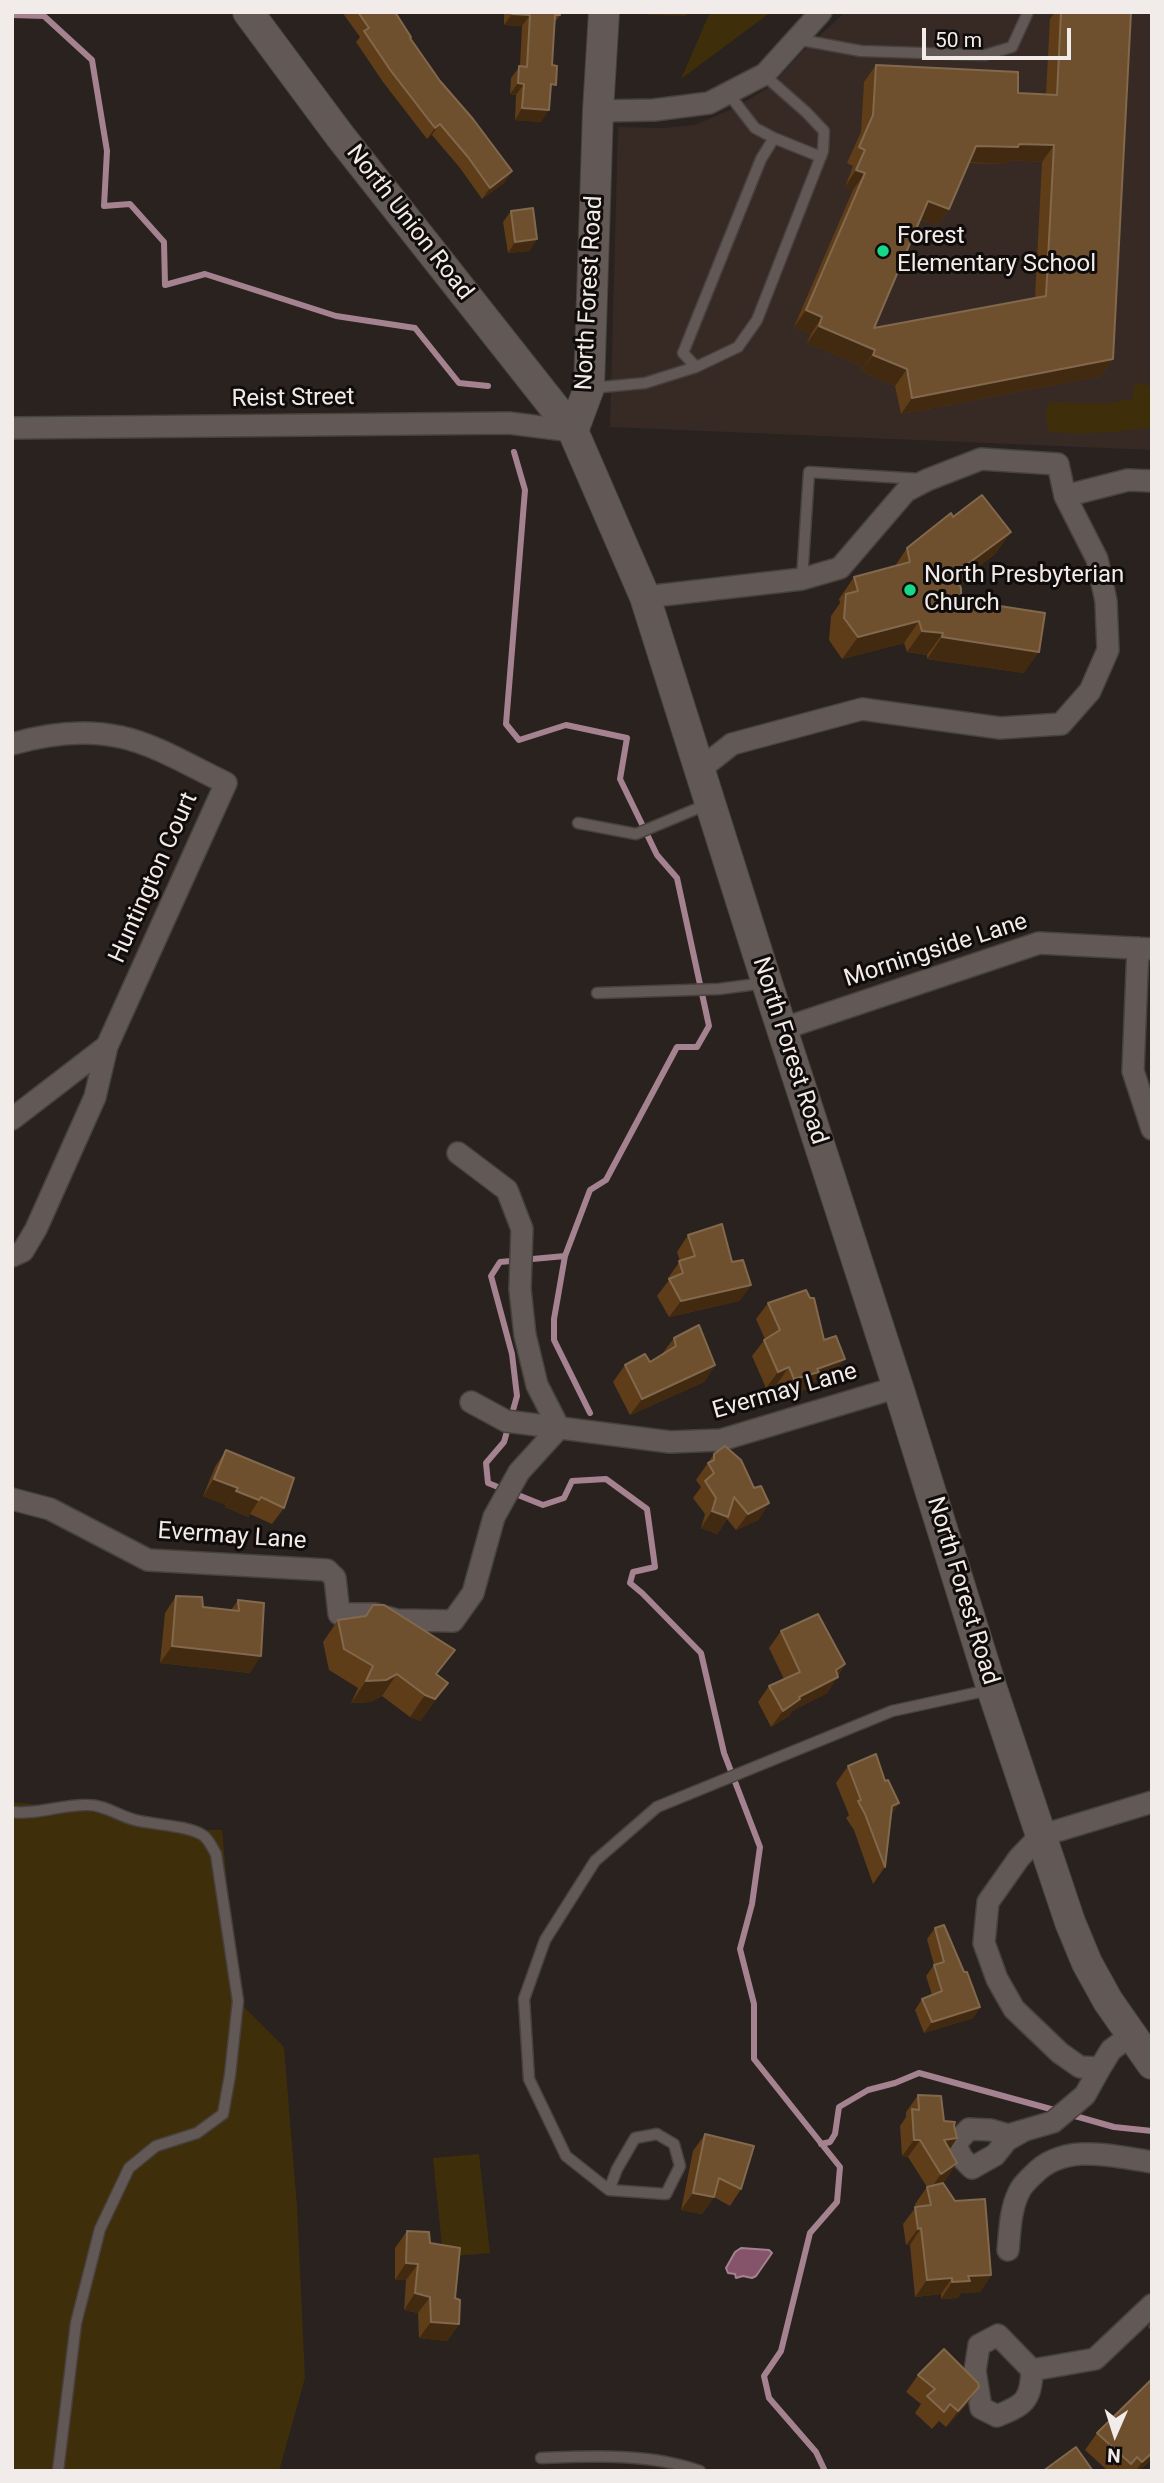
<!DOCTYPE html>
<style>
body{margin:0}
#map{position:relative;width:1164px;height:2483px;overflow:hidden;background:#29221f;font-family:Roboto,sans-serif}
canvas{display:block}
.frame{position:absolute;inset:0;border:14px solid #f1ecea;pointer-events:none}
.north{position:absolute;left:1080px;top:2399px;width:70px;height:70px;-webkit-text-stroke:5px #0f0c0b;paint-order:stroke;rotate:183deg;font-size:19px;font-weight:700;line-height:28px;text-align:center;color:#f1ecea}
.north::after{content:'';display:block;margin:auto;width:24px;height:32px;background:#f1ecea;clip-path:polygon(50% 0,100% 100%,50% 72%,0 100%)}
.scale{position:absolute;left:922px;top:28px;width:149px;height:32px;box-sizing:border-box;border:4px solid #f1ecea;border-top:0;padding-left:9px;font-size:21px;line-height:24px;white-space:nowrap;color:#f1ecea;-webkit-text-stroke:5px #0f0c0b;paint-order:stroke}
</style>
<div id="map">
<canvas width="1164" height="2483"></canvas>
<div class="frame"></div>
<div class="north">N</div>
<div class="scale">50 m</div>
</div>
<script>
const context = document.querySelector('canvas').getContext('2d');
context.lineJoin = 'round';
function fill(path, color) { context.fillStyle = color; context.fill(path, 'evenodd'); }
function strokePath(path, color, width, dash) { context.strokeStyle = color; context.lineWidth = width; context.lineCap = dash ? 'butt' : 'round'; context.setLineDash(dash || []); context.stroke(path); }
function label(font, color, halo, rows, align = 'center') {
  context.font = font + ' Roboto,sans-serif'; context.lineWidth = 6; context.setLineDash([]); context.textBaseline = 'middle'; context.strokeStyle = halo; context.fillStyle = color; for (const [text, x, y, turn = 0] of rows) {
    context.save(); context.translate(x, y); context.rotate((+turn || 0) * Math.PI / 180); context.textAlign = isNaN(turn) ? turn : align; if (halo) context.strokeText(text, 0, 0); context.fillText(text, 0, 0); context.restore();
  }
}
fill(new Path2D(`
 M 845,12 L 1152,12 L 1152,450 L 610,427 L 618,127 L 662,128 L 695,125 L 736,107 L 771,86 L 803,51 Z`), '#372a25');
fill(new Path2D(`
 M 710,12 L 771,12 L 681,79 Z
 M 1136,383 L 1152,386 L 1152,427 C 1117,432 1083,436 1048,431 L 1046,412 L 1048,404 L 1053,402 L 1107,404 L 1132,399 Z
 M 12,1802 L 63,1807 L 189,1830 L 222,1830 L 238,2001 L 284,2047 L 297,2207 L 305,2378 L 279,2471 L 12,2471 Z
 M 479,2154 L 490,2253 L 443,2257 L 433,2158 Z`), '#3e2f0a');
const water = new Path2D(`
 M 741,2248 L 769,2250 L 772,2253 L 756,2276 L 752,2278 L 743,2276 L 736,2278 L 735,2274 L 728,2273 L 726,2268 L 735,2252 Z`);
fill(water, '#85546a');
strokePath(water, '#a58290', 2);
strokePath(new Path2D(`
 M 12,15 L 44,16 L 92,60 L 107,151 L 104,206 L 130,204 L 164,242 L 165,285 L 205,274 L 336,316 L 415,328 L 459,383 L 488,386
 M 565,1256 L 554,1319 L 554,1340 L 590,1413
 M 503,1489 L 488,1483 L 486,1463 L 504,1442 L 517,1396 L 512,1354 L 491,1276 L 500,1262 L 565,1256 L 590,1190 L 606,1180 L 677,1047 L 697,1047 L 709,1026 L 677,878 L 657,855 L 620,779 L 627,738 L 566,725 L 519,740 L 506,724 L 525,490 L 514,452
 M 513,1493 L 543,1505 L 564,1498 L 572,1481 L 606,1479 L 647,1509 L 655,1567 L 633,1572 L 630,1583 L 642,1593 L 701,1653 L 724,1753 L 760,1847 L 752,1904 L 740,1949 L 754,2004 L 754,2059 L 840,2167 L 837,2202 L 810,2233 L 781,2351 L 764,2376 L 769,2398 L 816,2452 L 825,2471
 M 1068,2114 L 1114,2127 L 1152,2131
 M 821,2144 L 830,2142 L 835,2134 L 839,2107 L 868,2090 L 895,2083 L 919,2073 L 1058,2111`), '#a58290', 6);
const lane = new Path2D(`
 M 796,39 L 861,51 L 985,55 L 1012,47 L 1028,12
 M 728,93 L 755,128 L 774,138 L 761,159 L 683,353 L 696,367 L 738,347 L 757,320 L 823,151 L 824,131 L 806,112 L 764,75
 M 774,138 L 821,157
 M 592,388 L 645,383 L 696,367
 M 802,579 L 809,472 L 921,479
 M 578,823 L 636,834 L 708,804
 M 597,993 L 719,989 L 765,983
 M 12,1812 C 40,1815 61,1804 88,1805 C 105,1805 119,1816 135,1820 C 153,1825 188,1825 204,1836 C 209,1840 213,1849 216,1854 L 238,2001 L 230,2075 L 223,2114 L 197,2133 L 156,2146 L 129,2168 L 100,2229 L 76,2323 L 58,2471
 M 609,2190 L 617,2169 L 635,2138 L 657,2134 L 674,2144 L 680,2166 L 666,2194 L 609,2190 L 566,2156 L 529,2079 L 524,1999 L 545,1940 L 595,1861 L 657,1807 L 892,1711 L 989,1690
 M 541,2458 C 593,2456 651,2453 700,2471`);
const street = new Path2D(`
 M 598,111 L 654,110 L 709,103 L 765,74 L 821,12
 M 12,428 L 509,423 L 573,431
 M 1065,496 L 1128,480 L 1152,481
 M 645,597 L 802,579 L 840,568 L 906,491 L 927,480 L 981,459 L 1058,464 L 1065,496 L 1097,559 L 1106,601 L 1108,650 L 1090,691 L 1061,724 L 1000,728 L 862,709 L 732,744 L 699,770
 M 12,744 C 46,734 85,729 121,737 C 157,745 192,767 226,783 L 107,1046 L 95,1097 L 36,1229 L 23,1251 L 12,1256
 M 1138,948 L 1133,1071 L 1152,1129
 M 782,1029 L 1039,943 L 1152,949
 M 12,1119 L 107,1046
 M 471,1402 L 506,1421 L 670,1442 L 721,1440 L 898,1387
 M 12,1499 L 50,1509 L 148,1560 L 327,1570 L 335,1578 L 339,1614 L 375,1614 L 397,1620 L 453,1621 L 473,1593 L 494,1517 L 519,1472 L 559,1428 L 537,1385 L 525,1335 L 520,1289 L 522,1229 L 507,1190 L 458,1153
 M 1130,2036 L 1111,2050 L 1100,2068 L 1080,2067 L 1060,2053 L 1014,2009 L 997,1979 L 984,1943 L 988,1902 L 1019,1858 L 1040,1836 L 1152,1802
 M 1023,2131 L 1007,2140 L 995,2155 L 972,2168 L 962,2158 L 955,2144 L 969,2129 L 991,2130 L 1008,2135 L 1053,2122 L 1085,2095 L 1100,2068
 M 1008,2250 C 1010,2231 1010,2210 1019,2192 C 1022,2185 1028,2180 1033,2175 C 1064,2142 1112,2156 1152,2162
 M 998,2335 L 1032,2370 C 1031,2401 1024,2405 997,2416 L 981,2408 L 975,2371 L 979,2345 Z
 M 1032,2370 L 1095,2359 L 1152,2305`);
const secondary = new Path2D(`
 M 248,12 L 340,136 L 573,431 L 645,597 L 767,983 L 898,1387 L 992,1689 L 1070,1922 L 1087,1963 L 1108,2001 L 1152,2064
 M 573,431 L 589,388 L 598,111 L 604,12`);
strokePath(lane, '#47413f', 13);
strokePath(street, '#47413f', 24);
strokePath(secondary, '#47413f', 32);
strokePath(lane, '#625957', 10);
strokePath(street, '#625957', 21);
strokePath(secondary, '#625957', 30);
fill(new Path2D(`
 M 342,12 L 395,12 L 410,39 L 440,81 L 512,171 L 504,183 L 482,199 L 460,168 L 432,135 L 427,139 L 383,82 L 356,42 L 360,37 Z
 M 504,12 L 560,12 L 560,15 L 555,22 L 550,93 L 541,122 L 515,120 L 516,95 L 510,94 L 511,78 L 520,66 L 522,26 L 504,25 Z
 M 1055,12 L 1131,12 L 1113,359 L 1101,376 L 901,414 L 895,386 L 861,371 L 864,367 L 807,343 L 811,334 L 794,327 L 853,190 L 845,187 L 853,166 L 847,163 L 861,132 L 864,82 L 876,65 L 1018,93 L 1046,94 L 1050,19 ZM 1009,160 L 1042,162 L 1035,298 L 874,328 L 920,219 L 937,226 L 949,209 L 969,163 L 1006,164 Z
 M 511,211 L 537,239 L 529,251 L 508,253 L 503,222 Z
 M 953,517 L 1011,532 L 995,554 L 958,582 L 961,600 L 1024,673 L 927,659 L 927,655 L 907,652 L 904,643 L 842,659 L 829,640 L 831,616 L 840,603 L 839,599 L 854,577 L 895,566 L 907,548 Z
 M 688,1235 L 732,1262 L 751,1285 L 739,1301 L 669,1317 L 657,1296 L 669,1280 L 668,1278 L 680,1261 L 677,1252 Z
 M 768,1303 L 824,1340 L 833,1375 L 811,1383 L 807,1389 L 783,1396 L 777,1384 L 766,1388 L 752,1356 L 765,1339 L 756,1319 Z
 M 674,1338 L 715,1365 L 704,1382 L 630,1415 L 613,1382 L 625,1365 L 650,1362 L 662,1354 Z
 M 226,1450 L 284,1508 L 272,1524 L 250,1514 L 248,1517 L 225,1507 L 226,1505 L 203,1496 L 215,1467 Z
 M 714,1454 L 754,1488 L 769,1503 L 758,1520 L 736,1530 L 727,1519 L 717,1534 L 701,1528 L 705,1514 L 693,1498 L 701,1487 L 696,1480 Z
 M 176,1596 L 203,1607 L 231,1610 L 238,1600 L 250,1673 L 160,1663 L 165,1613 Z
 M 338,1620 L 437,1675 L 448,1683 L 420,1721 L 410,1717 L 382,1696 L 370,1702 L 351,1703 L 358,1688 L 329,1670 L 323,1642 Z
 M 781,1631 L 845,1664 L 827,1693 L 792,1711 L 789,1716 L 771,1727 L 758,1702 L 769,1686 L 784,1679 L 769,1648 Z
 M 848,1766 L 885,1781 L 899,1803 L 891,1815 L 885,1867 L 873,1884 L 854,1830 L 846,1818 L 849,1815 L 836,1783 Z
 M 935,1928 L 980,2007 L 973,2018 L 924,2033 L 915,2010 L 922,1999 L 932,1995 L 926,1976 L 934,1965 L 927,1939 Z
 M 918,2095 L 944,2121 L 954,2126 L 957,2138 L 949,2150 L 946,2180 L 941,2183 L 991,2275 L 980,2292 L 961,2293 L 958,2298 L 941,2299 L 941,2294 L 915,2297 L 910,2245 L 906,2245 L 903,2224 L 916,2207 L 915,2204 L 927,2187 L 908,2157 L 902,2156 L 900,2126 L 906,2117 L 906,2112 Z
 M 705,2134 L 741,2189 L 730,2206 L 714,2197 L 702,2214 L 681,2210 L 693,2151 Z
 M 407,2231 L 430,2243 L 455,2298 L 459,2324 L 447,2341 L 419,2338 L 418,2313 L 404,2310 L 406,2280 L 395,2280 L 395,2248 Z
 M 1152,2321 L 1152,2331 L 1148,2327 Z
 M 918,2375 L 967,2404 L 946,2427 L 939,2421 L 932,2429 L 915,2413 L 921,2404 L 906,2392 Z
 M 1097,2433 L 1152,2459 L 1139,2471 L 1108,2471 L 1085,2450 Z`), '#5e3d18');
fill(new Path2D(`
 M 650,12 L 689,12 L 686,16 L 648,15 Z
 M 512,14 L 530,15 L 522,26 L 504,25 Z
 M 518,83 L 524,84 L 516,95 L 510,94 Z
 M 522,108 L 549,110 L 541,122 L 515,120 Z
 M 440,124 L 432,135 L 427,139 L 435,128 Z
 M 1019,144 L 1054,145 L 1042,162 L 1009,160 L 1006,164 L 964,162 L 976,146 Z
 M 856,170 L 865,173 L 853,190 L 845,187 Z
 M 512,171 L 504,183 L 482,199 L 490,188 Z
 M 928,201 L 949,209 L 937,226 L 916,217 Z
 M 537,239 L 529,251 L 508,253 L 515,242 Z
 M 806,310 L 822,317 L 811,334 L 794,327 Z
 M 819,326 L 875,350 L 864,367 L 807,343 Z
 M 873,355 L 907,369 L 895,386 L 861,371 Z
 M 1113,359 L 1101,376 L 901,414 L 912,398 Z
 M 1011,532 L 995,554 L 939,596 L 954,574 Z
 M 919,621 L 904,643 L 842,659 L 858,637 Z
 M 922,631 L 943,633 L 927,655 L 907,652 Z
 M 942,637 L 1039,652 L 1024,673 L 927,659 Z
 M 751,1285 L 739,1301 L 669,1317 L 681,1301 Z
 M 845,1359 L 833,1375 L 811,1383 L 807,1389 L 783,1396 L 794,1379 L 817,1369 Z
 M 715,1365 L 704,1382 L 630,1415 L 642,1399 Z
 M 789,1367 L 777,1384 L 766,1388 L 778,1372 Z
 M 214,1479 L 238,1488 L 226,1505 L 203,1496 Z
 M 236,1491 L 259,1500 L 248,1517 L 225,1507 Z
 M 769,1503 L 758,1520 L 736,1530 L 748,1514 Z
 M 712,1511 L 728,1517 L 717,1534 L 701,1528 Z
 M 172,1646 L 261,1656 L 250,1673 L 160,1663 Z
 M 845,1664 L 835,1678 L 838,1677 L 827,1693 L 792,1711 L 789,1716 L 771,1727 L 783,1711 L 799,1697 Z
 M 397,1674 L 382,1696 L 370,1702 L 351,1703 L 366,1681 Z
 M 448,1683 L 420,1721 L 410,1717 L 425,1695 Z
 M 899,1803 L 888,1820 L 892,1806 Z
 M 980,2007 L 973,2018 L 924,2033 L 932,2022 Z
 M 957,2138 L 946,2155 L 944,2140 Z
 M 914,2140 L 920,2140 L 908,2157 L 902,2156 Z
 M 957,2163 L 946,2180 L 929,2191 L 941,2174 Z
 M 693,2193 L 714,2197 L 702,2214 L 681,2210 Z
 M 921,2228 L 910,2245 L 906,2245 L 918,2229 Z
 M 406,2263 L 418,2264 L 406,2280 L 395,2280 Z
 M 991,2275 L 980,2292 L 961,2293 L 958,2298 L 941,2299 L 952,2282 L 968,2276 Z
 M 952,2278 L 941,2294 L 915,2297 L 927,2280 Z
 M 415,2293 L 430,2297 L 418,2313 L 404,2310 Z
 M 431,2322 L 459,2324 L 447,2341 L 419,2338 Z
 M 979,2387 L 967,2404 L 946,2427 L 958,2411 Z
 M 1152,2453 L 1152,2459 L 1139,2471 L 1136,2471 L 1142,2462 Z`), '#422a11');
const building = new Path2D(`
 M 358,12 L 395,12 L 411,37 L 410,38 L 440,81 L 473,119 L 512,171 L 490,188 L 468,157 L 440,124 L 435,128 L 391,71 L 364,31 L 369,28 Z
 M 512,12 L 560,12 L 560,15 L 555,15 L 552,65 L 557,66 L 556,85 L 551,84 L 549,110 L 522,108 L 524,84 L 518,83 L 519,66 L 527,67 L 530,15 L 512,14 Z
 M 1061,12 L 1131,12 L 1113,359 L 912,398 L 907,369 L 873,355 L 875,350 L 819,326 L 822,317 L 806,310 L 865,173 L 856,170 L 865,150 L 859,147 L 873,115 L 876,65 L 1018,72 L 1018,93 L 1057,95 ZM 1019,144 L 1054,145 L 1046,296 L 874,328 L 928,201 L 949,209 L 976,146 L 1018,147 Z
 M 533,208 L 537,239 L 515,242 L 511,211 Z
 M 982,495 L 1011,532 L 954,574 L 961,588 L 961,600 L 1045,613 L 1039,652 L 942,637 L 943,633 L 922,631 L 919,621 L 858,637 L 844,618 L 846,594 L 858,591 L 854,577 L 910,562 L 907,548 L 951,513 L 953,517 Z
 M 722,1224 L 732,1262 L 743,1260 L 751,1285 L 681,1301 L 669,1279 L 683,1273 L 679,1261 L 695,1256 L 688,1235 Z
 M 806,1290 L 810,1298 L 814,1298 L 824,1340 L 836,1336 L 845,1359 L 817,1369 L 819,1372 L 794,1379 L 789,1367 L 778,1372 L 764,1340 L 780,1330 L 768,1303 Z
 M 699,1325 L 715,1365 L 642,1399 L 625,1365 L 645,1354 L 650,1362 L 676,1346 L 674,1338 Z
 M 725,1446 L 741,1460 L 754,1488 L 761,1486 L 769,1503 L 748,1514 L 734,1497 L 728,1517 L 712,1511 L 716,1498 L 705,1481 L 714,1473 L 708,1463 L 714,1460 L 714,1454 Z
 M 226,1450 L 294,1478 L 284,1508 L 261,1497 L 259,1500 L 236,1491 L 238,1488 L 214,1479 Z
 M 176,1596 L 202,1597 L 203,1607 L 239,1611 L 238,1600 L 264,1603 L 261,1656 L 172,1646 Z
 M 373,1605 L 384,1605 L 455,1650 L 436,1674 L 448,1683 L 435,1699 L 425,1695 L 397,1674 L 386,1680 L 366,1681 L 373,1666 L 344,1649 L 338,1620 L 366,1616 Z
 M 818,1614 L 845,1664 L 836,1670 L 838,1677 L 799,1697 L 800,1699 L 783,1711 L 769,1686 L 800,1672 L 781,1631 Z
 M 876,1754 L 885,1781 L 888,1780 L 899,1803 L 892,1806 L 885,1867 L 865,1814 L 858,1801 L 861,1800 L 848,1766 Z
 M 944,1925 L 964,1972 L 967,1972 L 980,2007 L 932,2022 L 922,1999 L 942,1991 L 934,1965 L 944,1962 L 935,1928 Z
 M 918,2095 L 941,2096 L 944,2121 L 955,2122 L 954,2126 L 957,2138 L 944,2140 L 957,2163 L 941,2174 L 920,2140 L 914,2140 L 912,2109 L 919,2110 Z
 M 705,2134 L 754,2146 L 741,2189 L 719,2178 L 714,2197 L 693,2193 Z
 M 943,2183 L 955,2201 L 985,2199 L 991,2275 L 968,2276 L 970,2281 L 952,2282 L 952,2278 L 927,2280 L 921,2228 L 918,2229 L 915,2207 L 931,2205 L 927,2187 Z
 M 407,2231 L 429,2232 L 430,2243 L 460,2248 L 455,2298 L 460,2300 L 459,2324 L 431,2322 L 430,2297 L 415,2293 L 418,2264 L 406,2263 Z
 M 944,2349 L 978,2383 L 979,2387 L 958,2411 L 950,2404 L 944,2412 L 927,2396 L 935,2389 L 918,2375 Z
 M 1152,2379 L 1152,2453 L 1142,2462 L 1137,2457 L 1131,2464 L 1097,2433 Z
 M 1076,2447 L 1093,2471 L 1043,2471 Z`);
fill(building, '#6e502e');
strokePath(building, '#82684c', 2);
for (const [x, y, r, color] of [
 [883,251,7,"#15d989"],
 [910,590,7,"#15d989"]
]) { const dot = new Path2D(); dot.arc(x, y, r, 0, 2 * Math.PI); context.fillStyle = color; context.fill(dot); strokePath(dot, '#0f0c0b', 2.5); }
label('24px', '#f1ecea', '#0f0c0b', [
 ["North Union Road",409,223,52],
 ["North Forest Road",590,293,-87],
 ["Reist Street",293,399,-1],
 ["Huntington Court",154,878,-66],
 ["Morningside Lane",936,951,-18],
 ["North Forest Road",789,1051,72],
 ["Evermay Lane",785,1392,-16],
 ["Evermay Lane",232,1537,4],
 ["North Forest Road",962,1591,73]
]);
label('24px', '#f1ecea', '#0f0c0b', [
 ["Forest",897,237],
 ["Elementary School",897,265],
 ["North Presbyterian",924,576],
 ["Church",924,604]
], 'left');
</script>
